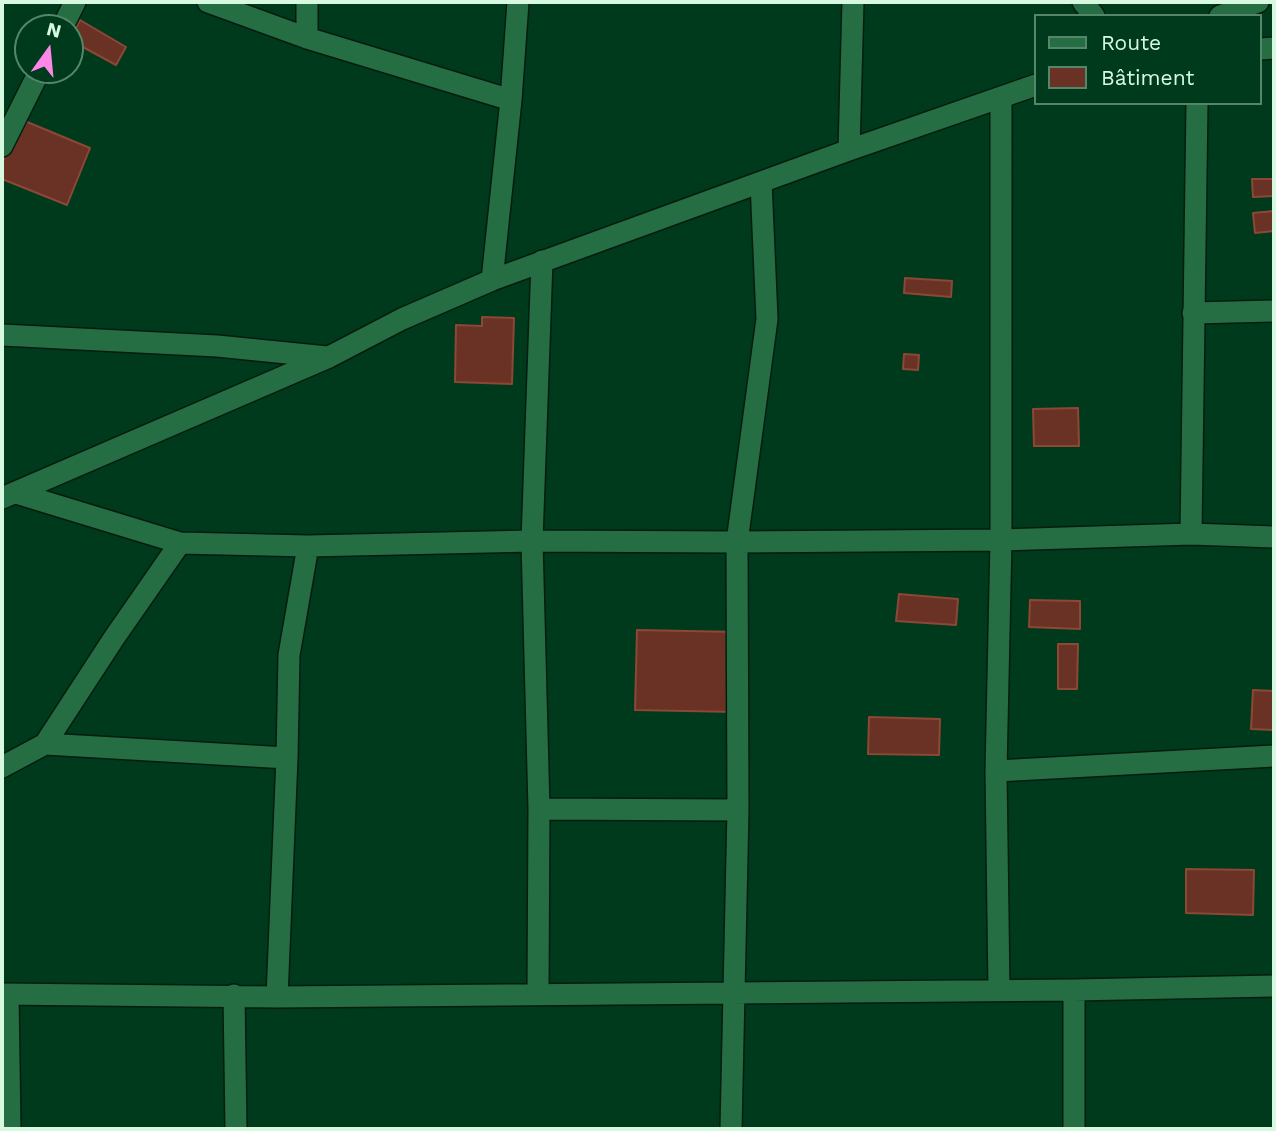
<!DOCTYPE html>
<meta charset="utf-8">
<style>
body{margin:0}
#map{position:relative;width:1276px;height:1131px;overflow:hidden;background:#003a1c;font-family:"Work Sans",sans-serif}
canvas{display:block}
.frame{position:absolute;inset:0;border:4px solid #d6f9e0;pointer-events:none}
.legend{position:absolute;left:1034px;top:14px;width:228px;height:91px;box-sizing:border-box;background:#003a1c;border:2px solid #56866a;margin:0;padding:9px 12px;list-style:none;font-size:21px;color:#d6f9e0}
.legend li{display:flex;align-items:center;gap:14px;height:35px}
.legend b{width:35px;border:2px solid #56866a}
.north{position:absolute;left:14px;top:14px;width:70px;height:70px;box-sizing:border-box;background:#003a1c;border:2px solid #56866a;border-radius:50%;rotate:15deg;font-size:19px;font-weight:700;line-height:28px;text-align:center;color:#d6f9e0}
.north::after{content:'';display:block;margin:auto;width:24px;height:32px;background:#fb87e6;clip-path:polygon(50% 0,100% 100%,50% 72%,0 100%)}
</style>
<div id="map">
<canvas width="1276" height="1131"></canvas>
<div class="frame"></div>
<ul class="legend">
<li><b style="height:9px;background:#256d43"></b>Route</li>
<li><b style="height:19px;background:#6a3224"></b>Bâtiment</li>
</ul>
<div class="north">N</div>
</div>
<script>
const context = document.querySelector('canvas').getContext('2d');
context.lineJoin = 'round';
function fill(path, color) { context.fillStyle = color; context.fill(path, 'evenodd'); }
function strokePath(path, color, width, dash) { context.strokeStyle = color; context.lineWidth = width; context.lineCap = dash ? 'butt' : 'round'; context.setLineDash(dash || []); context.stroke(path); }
const building = new Path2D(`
 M 80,20 L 126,47 L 116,65 L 70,40 Z
 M 20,119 L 90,148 L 67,205 L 2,179 L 2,164 Z
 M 1252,179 L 1274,179 L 1274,196 L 1253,197 Z
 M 1274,211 L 1274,231 L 1255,233 L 1253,213 Z
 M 905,278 L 952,281 L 951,297 L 904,293 Z
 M 482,317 L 514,318 L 512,384 L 455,382 L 456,325 L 482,326 Z
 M 904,354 L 919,355 L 918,370 L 903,369 Z
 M 1078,408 L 1079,446 L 1034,446 L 1033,409 Z
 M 899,594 L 958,599 L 956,625 L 896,621 Z
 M 1030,600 L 1080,601 L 1080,629 L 1029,627 Z
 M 637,630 L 738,632 L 736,712 L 635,710 Z
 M 1058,644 L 1078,644 L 1077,689 L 1058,689 Z
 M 1253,690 L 1274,691 L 1274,730 L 1251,729 Z
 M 869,717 L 940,719 L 939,755 L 868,754 Z
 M 1186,869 L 1254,870 L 1253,915 L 1186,913 Z`);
fill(building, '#6a3224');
strokePath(building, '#8c4736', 2);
const minor = new Path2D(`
 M 208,2 L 307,38 L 511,100
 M 1083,2 L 1094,16
 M 1220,16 L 1258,2
 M 62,28 L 75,2
 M 307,38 L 307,2
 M 1260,49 L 1274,48
 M 2,146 L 40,70
 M 849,150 L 853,2
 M 492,280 L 511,100 L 518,2
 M 1193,313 L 1274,311
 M 2,335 L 217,346 L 327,357
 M 16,493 L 180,543 L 308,546 L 532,541 L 737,542 L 1001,540 L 1191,534 L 1274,537
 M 2,498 L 329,357 L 402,319 L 492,280 L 849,150 L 1036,85
 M 1191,534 L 1197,103
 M 45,744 L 287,758
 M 2,767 L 45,744 L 114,638 L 180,543
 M 996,771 L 1274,756
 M 539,809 L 738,810
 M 999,990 L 996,771 L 1001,540 L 1001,99
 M 538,993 L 539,809 L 532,541 L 542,261
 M 2,994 L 277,997 L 1074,990 L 1274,986
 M 8,995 L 10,1129
 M 234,995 L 236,1129
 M 277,997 L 287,758 L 289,655 L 308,546
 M 731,1129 L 738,810 L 737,542 L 767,319 L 761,182
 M 1074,1129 L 1074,990`);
strokePath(minor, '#071c0f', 24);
strokePath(minor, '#256d43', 21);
</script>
